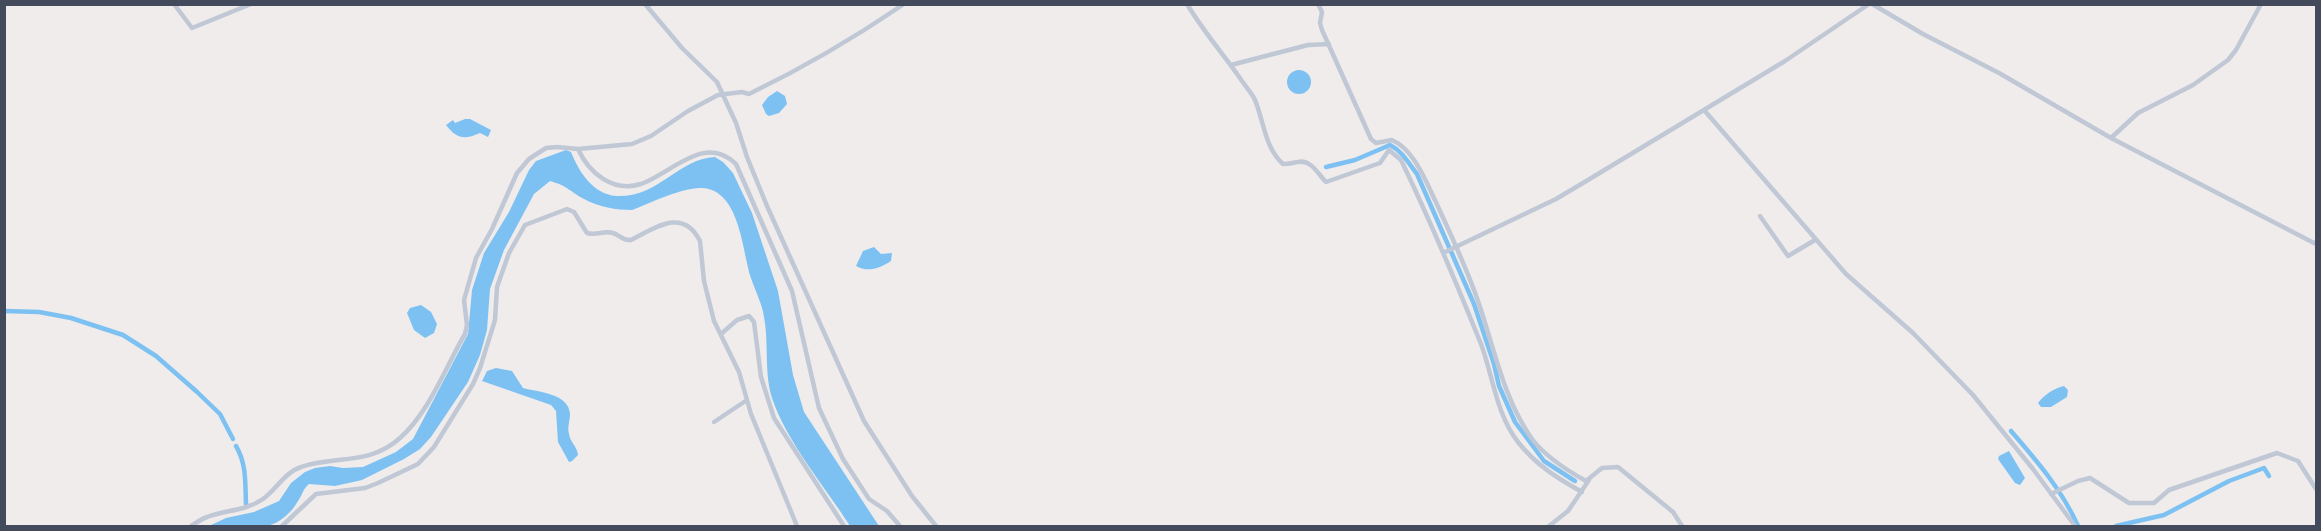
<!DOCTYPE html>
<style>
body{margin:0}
#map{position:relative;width:2321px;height:531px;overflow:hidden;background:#efeceb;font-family:"Archivo Narrow",sans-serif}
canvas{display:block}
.frame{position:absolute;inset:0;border:6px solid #434a5b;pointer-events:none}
</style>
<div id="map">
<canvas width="2321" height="531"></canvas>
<div class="frame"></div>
</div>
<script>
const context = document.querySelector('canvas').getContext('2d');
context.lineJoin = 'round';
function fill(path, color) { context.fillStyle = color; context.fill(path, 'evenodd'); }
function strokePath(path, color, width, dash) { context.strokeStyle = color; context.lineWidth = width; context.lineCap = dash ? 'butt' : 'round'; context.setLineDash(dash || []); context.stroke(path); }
fill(new Path2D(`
 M1287 82a12 12 0 1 1 24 0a12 12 0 1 1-24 0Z
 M 777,91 L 785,96 L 787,104 L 779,113 L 769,116 L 766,114 L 762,105 L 768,97 Z
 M 465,119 L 470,119 L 491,130 L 488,137 L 480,133 C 464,140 457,139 446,125 L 453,120 L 455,123 Z
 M 566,150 L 571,152 C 579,172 593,194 616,196 C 659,198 677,159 715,157 L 723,162 L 733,173 L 752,213 L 778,291 L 793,375 L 804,412 L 879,526 L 850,526 C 826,488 786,441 772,398 C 764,373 769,343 764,317 C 762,303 755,291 751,278 C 742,250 740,190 702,188 C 683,187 650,203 632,210 C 617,210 598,207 584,199 C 569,191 568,186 550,181 L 534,194 L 504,250 L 490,289 L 487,330 L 480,355 L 468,382 L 431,437 L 420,449 L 404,459 L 362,480 L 335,486 L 309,484 C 302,490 303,494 298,501 C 292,512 280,523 267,526 L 209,526 L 226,518 L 254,512 L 279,501 L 291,483 L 305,472 L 315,468 L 330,466 L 343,468 L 363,467 L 396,452 L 413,439 L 468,334 L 472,290 L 484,253 L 509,212 L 529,170 L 536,161 Z
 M 874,247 L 881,254 L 892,253 L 891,261 C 880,268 868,273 856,266 L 863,251 Z
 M 421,305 L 431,312 L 437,324 L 434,333 L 425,338 L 414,330 L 407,313 L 410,308 Z
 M 496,368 L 512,371 L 523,388 C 537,392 569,393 570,414 C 570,421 567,427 569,434 C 570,442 577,446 578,455 L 572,461 L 569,462 L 558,442 L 556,411 L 551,405 L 482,381 L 487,371 Z
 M 2064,386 L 2068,390 L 2067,397 L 2051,407 L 2041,407 L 2038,403 C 2044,395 2054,388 2064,386 Z
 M 2009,451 L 2025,478 L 2020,485 L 2015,483 L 1998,459 L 1999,456 Z`), '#7dc1f3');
strokePath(new Path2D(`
 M 1326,167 L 1355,160 L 1390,145 C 1402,151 1409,164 1417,174 L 1474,304 L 1494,364 L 1499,386 L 1515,422 L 1544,461 L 1575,481
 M 4,311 L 39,312 L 71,318 L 123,335 L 156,356 L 196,391 L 220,414 L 233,439
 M 2011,431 C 2037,461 2062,490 2078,526
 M 236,446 C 247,465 245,483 246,504
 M 2116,526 L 2164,515 L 2229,481 L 2264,468 L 2269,476`), '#7dc1f3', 4.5);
strokePath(new Path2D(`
 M 174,4 L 192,28 L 251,4
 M 645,4 L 682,48 L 717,82 L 736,123 L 747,157 L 767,206 L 864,421 L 912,496 L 936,526
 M 1187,4 C 1203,31 1224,55 1242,81 C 1246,87 1252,93 1255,100 C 1264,122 1265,148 1283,164 C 1289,164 1292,163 1298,162 C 1311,159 1318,174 1326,182 L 1380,163 L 1389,150 L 1401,160 C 1430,220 1456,282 1481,344 C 1493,376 1496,414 1518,442 C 1536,465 1557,478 1582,492
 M 1318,4 L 1322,12 L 1320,23 L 1322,30 L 1371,139 L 1376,143 L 1392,140 C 1413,149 1425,179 1434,198 C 1450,233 1467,268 1479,304 C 1494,348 1504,400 1532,439 C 1545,456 1568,471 1586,481 L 1602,468 L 1618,467 L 1673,512 L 1682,526
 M 1872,4 L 1923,34 L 1999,73 L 2111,138 L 2316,244
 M 1231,65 L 1308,45 L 1329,44
 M 1704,110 L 1846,274 L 1913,333 L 1973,395 L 2033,469 L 2075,526
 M 2111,138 L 2138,113 L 2193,85 L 2228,60 L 2236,50 L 2261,4
 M 578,149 C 589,173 613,193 641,184 C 672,173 705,133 736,164 L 792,291 L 819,408 L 843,459 L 869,499 L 887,511 L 900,526
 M 1760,216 L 1788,256 L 1815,240
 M 1443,253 L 1556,199 L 1583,183 L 1785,61 L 1869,4
 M 721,334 L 737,320 L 749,316 L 754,322 L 761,377 L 774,418 L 844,526
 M 714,422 L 747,400
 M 2051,494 L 2078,481 L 2090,478 L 2129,503 L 2154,503 L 2169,490 L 2277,453 L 2298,461 L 2316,489
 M 191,526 C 196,523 201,519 207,517 C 225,510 246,511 263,499 C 276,490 285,472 301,467 C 335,455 369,466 400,438 C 430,411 445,368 465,334 L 467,325 L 464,300 L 476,258 L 492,229 L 517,173 L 529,159 L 546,148 L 557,147 L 578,149 L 632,144 L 651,136 L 688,111 L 718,95 L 742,92 L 749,94 C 803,68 854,38 904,4
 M 282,526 L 316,494 L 365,488 L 378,483 L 418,464 L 434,447 L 473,384 L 480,368 L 495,320 L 497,287 L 509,253 L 525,225 L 567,209 L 574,212 L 587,233 C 597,236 604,230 613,233 C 620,235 623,241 631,240 C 655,228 683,207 700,241 L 704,281 L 714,321 L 739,372 L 751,414 L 797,526
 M 1549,526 L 1568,511 L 1589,480`), '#c0c7d5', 4.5);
</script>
